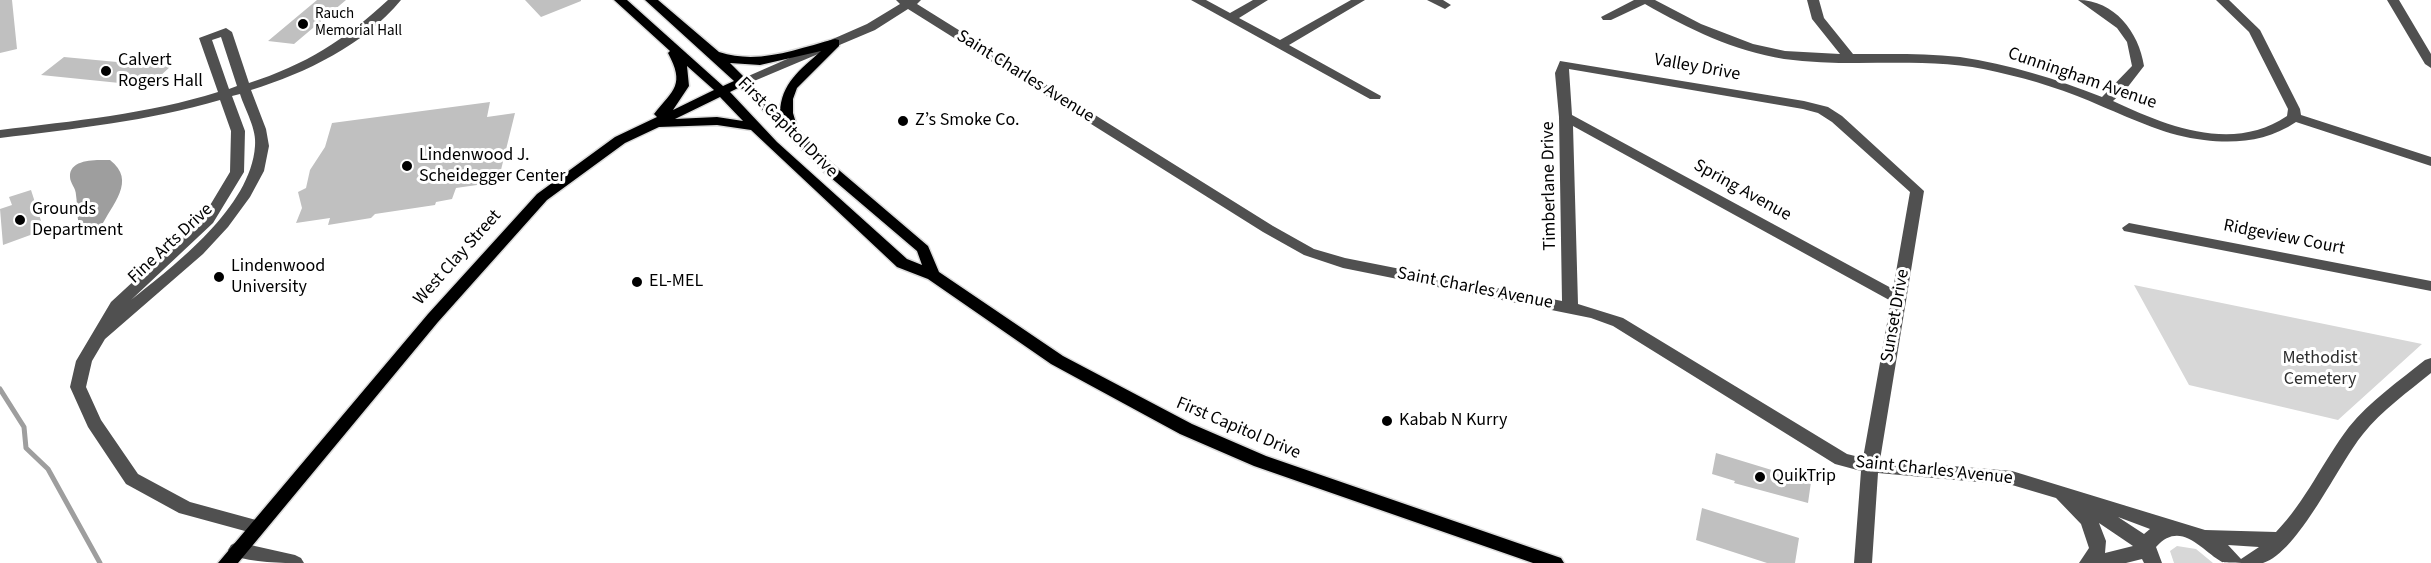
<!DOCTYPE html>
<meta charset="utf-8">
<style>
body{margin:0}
canvas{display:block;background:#fff}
</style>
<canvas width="2431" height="563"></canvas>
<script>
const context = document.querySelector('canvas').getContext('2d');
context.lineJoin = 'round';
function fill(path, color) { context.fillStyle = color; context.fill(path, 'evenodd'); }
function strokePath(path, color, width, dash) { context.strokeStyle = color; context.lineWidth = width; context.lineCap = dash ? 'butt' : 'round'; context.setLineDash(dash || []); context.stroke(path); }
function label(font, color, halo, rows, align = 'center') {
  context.font = font + ' "Source Sans 3",sans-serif'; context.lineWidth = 6; context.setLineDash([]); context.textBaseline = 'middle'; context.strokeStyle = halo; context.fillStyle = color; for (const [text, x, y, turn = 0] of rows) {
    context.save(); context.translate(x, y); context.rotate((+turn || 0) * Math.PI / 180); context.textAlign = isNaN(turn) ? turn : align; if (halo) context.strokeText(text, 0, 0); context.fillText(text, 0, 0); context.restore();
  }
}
fill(new Path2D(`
 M 2134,285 L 2422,344 L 2338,420 L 2189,385 Z
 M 2177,546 L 2196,549 L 2213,563 L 2174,563 L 2170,551 Z`), '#d7d7d7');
fill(new Path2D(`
 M 110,160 C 137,181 112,204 101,227 L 82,233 C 76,221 78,208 76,195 C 76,188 70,183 70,177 C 69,158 98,160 110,160 Z`), '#9e9e9e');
strokePath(new Path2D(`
 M 0,389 L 24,427 L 26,448 L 48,469 L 100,563`), '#9e9e9e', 5);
fill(new Path2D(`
 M 0,0 L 12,0 L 17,49 L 0,53 Z
 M 317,0 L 346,0 L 294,44 L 268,41 Z
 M 525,0 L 581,0 L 581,1 L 541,17 Z
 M 64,57 L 170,67 L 149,86 L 41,75 Z
 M 490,102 L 487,117 L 515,113 L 498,182 L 456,188 L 452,199 L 436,202 L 435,205 L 375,214 L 371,218 L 328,225 L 330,218 L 296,223 L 302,208 L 298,192 L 306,188 L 310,170 L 325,147 L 332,123 Z
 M 31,190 L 44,230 L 3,245 L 0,209 L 12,205 L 9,197 Z
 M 1716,453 L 1811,482 L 1808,503 L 1734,483 L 1735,481 L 1712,474 Z
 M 1702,508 L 1799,538 L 1795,563 L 1767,563 L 1696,540 Z`), '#c0c0c0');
const major = new Path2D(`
 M 614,0 L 627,0 L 723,86 L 734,81 L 645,0 L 658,0 L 719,52 C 759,65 796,49 835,39 L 839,40 L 839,46 L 797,88 L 793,99 L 793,113 L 798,130 L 833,165 L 928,246 L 939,272 L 1063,356 L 1192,424 L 1266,456 L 1561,558 L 1564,563 L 1533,563 L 1254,466 L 1180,434 L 1051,364 L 928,279 L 897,267 L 751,130 L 717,125 L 659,127 L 625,143 L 547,200 L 438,322 L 238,563 L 218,563 L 428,314 L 537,194 L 615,137 L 657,117 L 654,114 C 674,89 685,85 668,53 L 670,51 ZM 821,51 C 800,70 781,83 780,113 L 730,63 L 760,65 ZM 687,66 L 714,90 L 673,110 L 689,86 ZM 740,87 L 823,171 L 917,251 L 922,265 L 907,259 L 777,142 L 730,92 ZM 720,97 L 743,121 L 717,117 L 675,119 Z`);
strokePath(major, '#dbdbdb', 3);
fill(new Path2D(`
 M 388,0 L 401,0 C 364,45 306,73 251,90 L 266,129 L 269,146 L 264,171 L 250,197 L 228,227 L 203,254 L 105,339 L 92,361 L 86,387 L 101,420 L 138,474 L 190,502 L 256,520 L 262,522 L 265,527 L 262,532 L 256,534 L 179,513 L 126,484 L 88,427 L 70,387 L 76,361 L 111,302 L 203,217 L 230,172 L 231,131 L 220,100 C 149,121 73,129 0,138 L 0,130 C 73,121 148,114 218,92 L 199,38 L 226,28 L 232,32 L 249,83 C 305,65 345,40 388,0 ZM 221,37 L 237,86 L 229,89 L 212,40 ZM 240,94 C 245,110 257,129 255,146 C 251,207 175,265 131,300 L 213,223 L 244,172 L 245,131 L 232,96 Z
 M 896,0 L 921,0 L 917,4 L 1273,226 L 1314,249 L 1345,258 L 1562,301 L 1559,117 L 1555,73 L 1560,61 L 1804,101 L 1828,107 L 1842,116 L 1924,191 L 1880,460 L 2012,471 L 2205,530 L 2276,532 C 2306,501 2323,461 2349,427 C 2370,401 2399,381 2425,360 L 2431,358 L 2431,373 C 2408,392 2382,410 2363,434 C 2339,463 2298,553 2263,563 C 2258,563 2225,563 2222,562 C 2202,551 2181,519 2156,547 L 2162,563 L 2144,563 L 2142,559 L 2126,563 L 2079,563 L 2089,548 L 2081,524 L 2056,498 L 2012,485 L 1878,473 L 1872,563 L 1854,563 L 1861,471 L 1835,464 L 1613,326 L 1591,318 L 1343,268 L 1304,255 L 1263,232 L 908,9 L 875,30 L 747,84 L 739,84 L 737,81 L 867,24 L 900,4 ZM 1569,69 L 1803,109 L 1818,113 L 1832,122 L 1910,192 L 1893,289 L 1572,115 ZM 1573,126 L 1891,301 L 1863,458 L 1847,454 L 1623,318 L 1578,304 ZM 2118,517 L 2150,529 L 2144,534 ZM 2099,523 L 2133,546 L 2105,553 L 2106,541 ZM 2228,545 L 2259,547 L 2241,559 Z
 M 1191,0 L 1206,0 L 1230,13 L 1253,0 L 1268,0 L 1239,18 L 1280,40 L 1351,0 L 1365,0 L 1289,45 L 1381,96 L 1380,99 L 1370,99 Z
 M 1427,0 L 1443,0 L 1451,5 L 1445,9 Z
 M 1634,0 L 1655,0 L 1701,24 L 1753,44 L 1785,51 L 1840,54 L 1812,19 L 1807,0 L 1819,0 L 1824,18 L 1853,54 C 1889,54 1924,53 1960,57 C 2008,64 2057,79 2102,97 L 2132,66 L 2127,42 L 2117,28 L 2078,0 C 2114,0 2139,32 2144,66 L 2127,88 L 2113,101 C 2166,126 2233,153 2287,116 L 2288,109 L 2249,32 L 2216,0 L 2229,0 L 2260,30 L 2300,109 L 2301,115 L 2431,157 L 2431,166 L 2296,122 C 2268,141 2236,144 2204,140 C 2167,136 2135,120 2101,106 C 2068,91 2033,80 1997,72 C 1927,55 1855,69 1784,59 C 1734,51 1689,29 1645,4 L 1611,20 L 1603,20 L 1601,17 Z
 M 2387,0 L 2399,0 L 2431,54 L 2431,68 L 2425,64 Z
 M 2129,223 L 2431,281 L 2431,291 L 2124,231 L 2122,228 Z
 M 237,542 L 295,555 L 301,558 L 304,563 C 279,563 255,563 231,555 L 228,550 L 231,545 Z`), '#505050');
fill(major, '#000');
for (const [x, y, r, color] of [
 [303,24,6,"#000"],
 [106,71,6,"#000"],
 [903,121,6,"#000"],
 [407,166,6,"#000"],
 [20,220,6,"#000"],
 [219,277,6,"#000"],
 [637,282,6,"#000"],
 [1387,421,6,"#000"],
 [1760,477,6,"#000"]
]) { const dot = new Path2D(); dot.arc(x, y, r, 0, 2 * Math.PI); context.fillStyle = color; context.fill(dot); strokePath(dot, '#fff', 2); }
label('15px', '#000', '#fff', [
 ["Rauch",315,15],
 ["Memorial Hall",315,32]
], 'left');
label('18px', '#000', '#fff', [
 ["Calvert",118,61],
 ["Rogers Hall",118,82],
 ["Z’s Smoke Co.",915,121],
 ["Lindenwood J.",419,156],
 ["Scheidegger Center",419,177],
 ["Grounds",32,210],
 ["Department",32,231],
 ["Lindenwood",231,267],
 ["University",231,288],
 ["EL-MEL",649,282],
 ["Kabab N Kurry",1399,421],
 ["QuikTrip",1772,477]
], 'left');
label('18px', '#000', '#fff', [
 ["Valley Drive",1697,68,10],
 ["Saint Charles Avenue",1025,77,32],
 ["Cunningham Avenue",2082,79,19],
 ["First Capitol Drive",787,128,45],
 ["Timberlane Drive",1550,186,-91],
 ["Spring Avenue",1742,191,29],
 ["Ridgeview Court",2284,238,11],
 ["Fine Arts Drive",171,244,-43],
 ["West Clay Street",458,258,-48],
 ["Saint Charles Avenue",1475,289,11],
 ["Sunset Drive",1896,316,-80],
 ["First Capitol Drive",1238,429,23],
 ["Saint Charles Avenue",1934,471,6]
]);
label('18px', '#2e2e2e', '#fff', [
 ["Methodist",2320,359],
 ["Cemetery",2320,380]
]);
</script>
